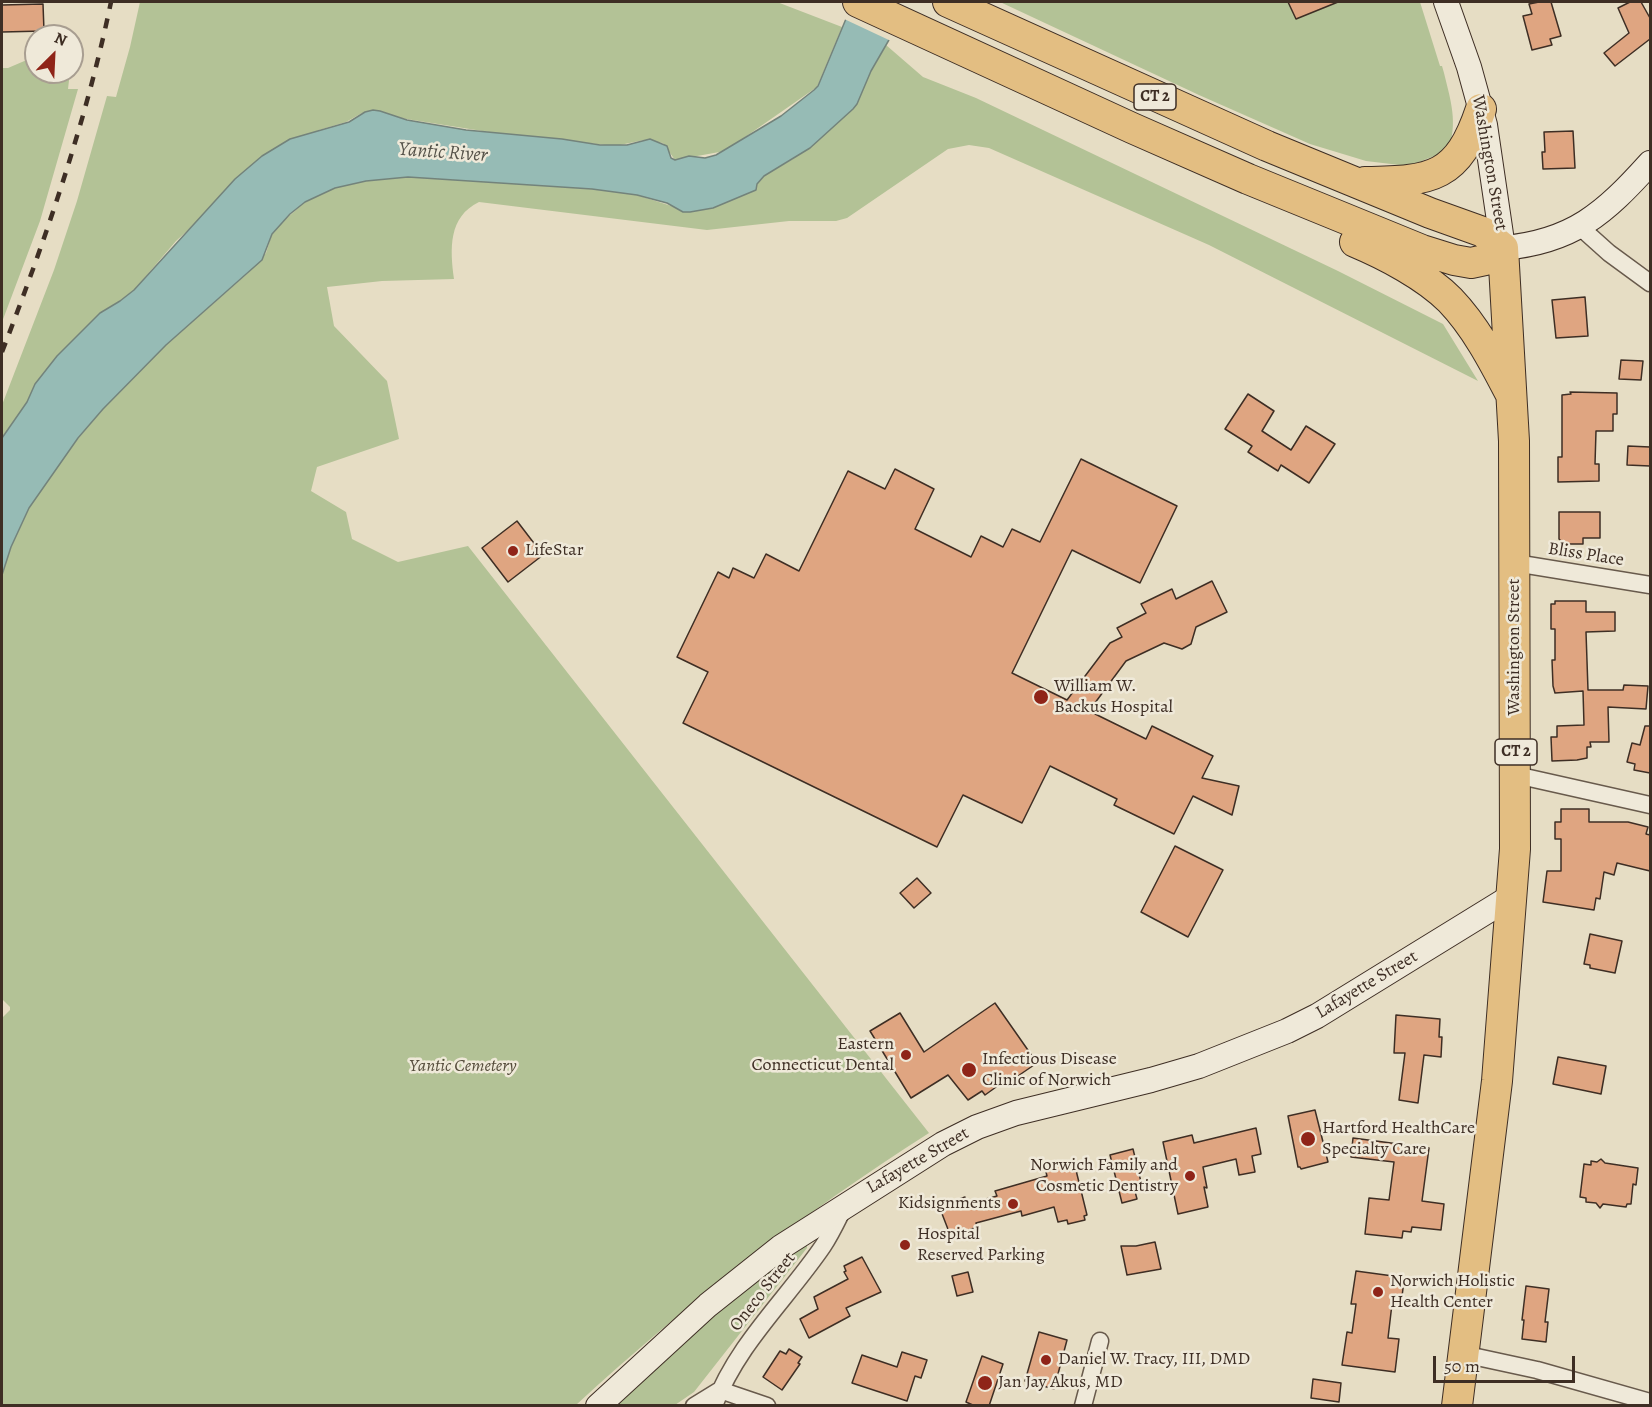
<!DOCTYPE html>
<style>
body{margin:0}
#map{position:relative;width:1652px;height:1407px;overflow:hidden;background:#e6ddc4;font-family:Alegreya,serif}
canvas{display:block}
.frame{position:absolute;inset:0;border:3px solid #3e2e24;pointer-events:none}
.north{position:absolute;left:24px;top:24px;width:60px;height:60px;box-sizing:border-box;background:#efe9d9;border:2px solid #a89e91;border-radius:50%;rotate:24deg;font-size:16px;font-weight:700;line-height:24px;text-align:center;color:#3e2e24}
.north::after{content:'';display:block;margin:auto;width:21px;height:27px;background:#8f2418;clip-path:polygon(50% 0,100% 100%,50% 72%,0 100%)}
.scale{position:absolute;left:1433px;top:1356px;width:142px;height:27px;box-sizing:border-box;border:3px solid #3e2e24;border-top:0;padding-left:8px;font-size:18px;line-height:21px;white-space:nowrap;color:#3e2e24;-webkit-text-stroke:4px #efe9d9;paint-order:stroke}
</style>
<div id="map">
<canvas width="1652" height="1407"></canvas>
<div class="frame"></div>
<div class="north">N</div>
<div class="scale">50 m</div>
</div>
<script>
const context = document.querySelector('canvas').getContext('2d');
context.lineJoin = 'round';
function fill(path, color) { context.fillStyle = color; context.fill(path, 'evenodd'); }
function strokePath(path, color, width, dash) { context.strokeStyle = color; context.lineWidth = width; context.lineCap = dash ? 'butt' : 'round'; context.setLineDash(dash || []); context.stroke(path); }
function label(font, color, halo, rows, align = 'center') {
  context.font = font + ' Alegreya,serif'; context.lineWidth = 5; context.setLineDash([]); context.textBaseline = 'middle'; context.strokeStyle = halo; context.fillStyle = color; for (const [text, x, y, turn = 0] of rows) {
    context.save(); context.translate(x, y); context.rotate((+turn || 0) * Math.PI / 180); context.textAlign = isNaN(turn) ? turn : align; if (halo) context.strokeText(text, 0, 0); context.fillText(text, 0, 0); context.restore();
  }
}
fill(new Path2D(`
 M 140,2 L 777,2 L 842,27 L 817,87 L 725,151 L 675,160 L 663,143 L 644,140 L 615,146 L 495,133 L 400,118 L 380,111 L 362,113 L 346,122 L 319,130 L 200,219 L 176,241 L 134,290 L 120,301 L 100,313 L 57,356 L 35,384 L 27,402 L 2,438 L 2,405 L 54,270 L 77,201 L 107,96 L 116,97 L 130,47 Z
 M 1000,2 L 1420,2 L 1440,66 L 1442,66 L 1444,73 C 1451,102 1458,122 1448,151 L 1408,166 L 1366,161 L 1310,144 L 1199,95 Z
 M 886,45 L 923,77 L 976,98 L 1338,271 L 1443,324 L 1478,381 L 1209,245 L 989,148 L 969,145 L 948,149 L 847,218 L 836,221 L 789,221 L 707,230 L 479,202 C 448,217 450,249 454,279 L 382,281 L 327,287 L 334,326 L 387,381 L 399,439 L 317,467 L 311,491 L 346,512 L 352,539 L 398,562 L 468,546 L 929,1133 C 802,1214 687,1303 576,1405 L 2,1405 L 2,1018 L 10,1010 L 10,1007 L 2,999 L 2,575 L 11,547 L 29,508 L 62,458 L 103,409 L 166,345 L 247,274 L 266,253 L 272,234 L 279,225 L 305,202 L 335,188 L 366,181 L 408,177 L 592,189 L 637,195 L 690,212 L 713,208 L 752,190 L 764,176 L 793,159 L 853,109 L 871,71 Z
 M 36,56 L 36,72 L 70,72 L 68,89 L 78,89 L 40,221 L 2,322 L 2,68 L 8,68 Z
 M 803,1244 L 807,1244 L 807,1248 L 694,1392 L 675,1405 L 615,1406 L 727,1304 Z`), '#b3c296');
const water = new Path2D(`
 M 853,2 L 908,7 L 871,71 L 857,104 L 853,109 L 810,148 L 764,176 L 757,184 L 756,190 L 713,208 L 690,212 L 683,212 L 667,203 L 637,195 L 592,189 L 408,177 L 366,181 L 335,188 L 305,202 L 290,214 L 272,234 L 262,260 L 166,345 L 103,409 L 78,438 L 29,508 L 11,547 L 2,575 L 2,438 L 27,402 L 35,384 L 57,356 L 100,313 L 120,301 L 134,290 L 235,179 L 262,156 L 290,139 L 349,122 L 365,112 L 373,110 L 380,111 L 407,120 L 466,130 L 562,139 L 600,145 L 627,145 L 650,139 L 667,146 L 671,158 L 675,160 L 689,156 L 705,158 L 716,155 L 781,116 L 814,90 L 818,86 Z`);
fill(water, '#96bbb5');
strokePath(water, '#73837b', 1.5);
fill(new Path2D(`
 M 850,2 L 914,2 L 891,41 L 842,18 Z`), '#e6ddc4');
const building = new Path2D(`
 M 1288,2 L 1338,2 L 1296,19 Z
 M 1539,2 L 1551,2 L 1561,36 L 1550,39 L 1552,45 L 1532,50 L 1523,16 L 1532,14 L 1529,4 Z
 M 1630,2 L 1641,2 L 1650,18 L 1650,39 L 1615,66 L 1604,53 L 1629,33 L 1618,8 Z
 M 43,4 L 44,31 L 2,32 L 2,5 Z
 M 1573,131 L 1575,168 L 1543,169 L 1542,152 L 1545,152 L 1544,132 Z
 M 1585,297 L 1588,336 L 1556,338 L 1552,300 Z
 M 1621,360 L 1643,361 L 1641,380 L 1619,379 Z
 M 1570,392 L 1617,393 L 1617,414 L 1613,414 L 1613,431 L 1596,431 L 1595,464 L 1599,464 L 1599,481 L 1558,482 L 1558,457 L 1562,457 L 1562,395 L 1571,394 Z
 M 1248,394 L 1274,411 L 1262,431 L 1291,450 L 1306,426 L 1335,444 L 1309,483 L 1281,465 L 1278,471 L 1248,452 L 1252,446 L 1225,429 Z
 M 1628,446 L 1650,447 L 1650,466 L 1627,465 Z
 M 1081,459 L 1177,506 L 1140,583 L 1072,550 L 1012,673 L 1067,700 L 1110,643 L 1122,637 L 1117,628 L 1146,613 L 1141,604 L 1172,589 L 1176,599 L 1212,581 L 1227,612 L 1196,627 L 1191,644 L 1182,649 L 1164,643 L 1126,661 L 1089,711 L 1146,739 L 1152,726 L 1213,756 L 1202,778 L 1239,786 L 1232,815 L 1193,796 L 1174,834 L 1114,805 L 1117,799 L 1050,766 L 1022,823 L 963,795 L 937,847 L 683,723 L 708,672 L 677,657 L 718,572 L 729,578 L 733,568 L 754,578 L 766,554 L 799,571 L 848,471 L 885,489 L 895,469 L 934,489 L 915,529 L 971,557 L 981,536 L 1003,547 L 1012,529 L 1040,542 Z
 M 1559,512 L 1600,512 L 1600,538 L 1583,538 L 1583,544 L 1564,544 L 1559,539 Z
 M 517,521 L 543,555 L 508,582 L 482,548 Z
 M 1555,601 L 1586,601 L 1586,612 L 1615,612 L 1615,631 L 1586,632 L 1588,690 L 1623,690 L 1624,685 L 1648,686 L 1646,709 L 1608,707 L 1609,742 L 1590,742 L 1591,747 L 1587,747 L 1587,758 L 1577,760 L 1552,761 L 1551,737 L 1557,737 L 1557,726 L 1584,725 L 1583,691 L 1555,693 L 1553,686 L 1552,660 L 1555,660 L 1555,629 L 1551,629 L 1551,604 L 1555,604 Z
 M 1645,726 L 1650,726 L 1650,773 L 1634,770 L 1635,764 L 1627,762 L 1632,743 L 1640,745 Z
 M 1561,809 L 1589,809 L 1589,822 L 1628,822 L 1648,827 L 1646,834 L 1650,835 L 1650,871 L 1617,863 L 1614,875 L 1604,872 L 1600,899 L 1596,898 L 1594,910 L 1543,902 L 1547,871 L 1561,871 L 1561,839 L 1555,839 L 1555,822 L 1561,822 Z
 M 1175,846 L 1223,870 L 1188,937 L 1141,912 Z
 M 917,878 L 931,893 L 914,908 L 900,893 Z
 M 1590,934 L 1622,941 L 1615,973 L 1590,968 L 1590,965 L 1584,964 Z
 M 995,1003 L 1037,1063 L 1012,1080 L 1010,1077 L 985,1095 L 982,1091 L 968,1100 L 948,1075 L 911,1098 L 870,1031 L 900,1013 L 924,1052 Z
 M 1396,1015 L 1440,1019 L 1439,1037 L 1442,1037 L 1441,1057 L 1424,1055 L 1418,1103 L 1399,1100 L 1405,1053 L 1394,1053 Z
 M 1558,1057 L 1606,1066 L 1601,1094 L 1553,1084 Z
 M 1315,1110 L 1328,1162 L 1301,1169 L 1300,1167 L 1298,1167 L 1288,1116 Z
 M 1256,1128 L 1261,1154 L 1252,1156 L 1255,1172 L 1239,1175 L 1236,1159 L 1203,1167 L 1207,1188 L 1204,1187 L 1208,1207 L 1178,1214 L 1163,1142 L 1192,1135 L 1194,1143 Z
 M 1353,1138 L 1429,1148 L 1422,1201 L 1444,1204 L 1441,1230 L 1412,1227 L 1411,1232 L 1403,1231 L 1402,1238 L 1365,1234 L 1369,1198 L 1389,1200 L 1394,1162 L 1351,1157 Z
 M 1133,1149 L 1141,1182 L 1133,1184 L 1137,1199 L 1122,1203 L 1110,1155 Z
 M 1601,1159 L 1605,1163 L 1638,1168 L 1636,1185 L 1633,1184 L 1631,1204 L 1627,1204 L 1626,1207 L 1603,1204 L 1600,1208 L 1596,1203 L 1586,1202 L 1586,1198 L 1580,1197 L 1584,1164 L 1591,1165 L 1591,1161 L 1597,1162 Z
 M 1074,1162 L 1087,1215 L 1084,1216 L 1085,1220 L 1068,1224 L 1067,1220 L 1058,1222 L 1054,1207 L 1022,1216 L 1021,1211 L 976,1223 L 977,1227 L 951,1237 L 939,1206 L 965,1197 L 968,1204 L 997,1196 L 995,1191 L 1047,1176 L 1045,1168 Z
 M 1155,1242 L 1161,1269 L 1127,1275 L 1121,1246 L 1136,1246 Z
 M 862,1257 L 881,1292 L 846,1308 L 850,1316 L 809,1338 L 800,1319 L 818,1309 L 814,1297 L 848,1279 L 844,1272 L 846,1271 L 844,1266 Z
 M 1356,1271 L 1393,1276 L 1393,1278 L 1404,1280 L 1401,1305 L 1392,1304 L 1388,1338 L 1399,1339 L 1395,1372 L 1342,1365 L 1347,1332 L 1352,1333 L 1356,1304 L 1351,1304 Z
 M 968,1272 L 973,1292 L 957,1296 L 952,1276 Z
 M 1526,1286 L 1549,1289 L 1545,1322 L 1548,1322 L 1546,1342 L 1522,1339 L 1524,1320 L 1522,1320 Z
 M 1039,1332 L 1067,1340 L 1054,1389 L 1025,1381 Z
 M 789,1349 L 802,1357 L 798,1363 L 800,1364 L 782,1390 L 763,1377 L 780,1351 L 786,1354 Z
 M 902,1352 L 927,1360 L 921,1378 L 915,1376 L 907,1401 L 852,1383 L 862,1355 L 897,1367 Z
 M 982,1356 L 1003,1364 L 989,1406 L 975,1406 L 966,1402 Z
 M 1313,1379 L 1341,1383 L 1339,1402 L 1311,1398 Z`);
fill(building, '#dfa581');
strokePath(building, '#3e2e24', 1.5);
const street = new Path2D(`
 M 1580,227 L 1609,253 L 1650,283
 M 1515,563 L 1650,585
 M 1516,775 L 1650,805
 M 1463,1354 L 1537,1370 L 1650,1402
 M 694,1406 L 720,1390 L 767,1406
 M 714,1406 C 737,1344 787,1299 823,1246 C 831,1234 837,1221 843,1209
 M 1083,1406 L 1100,1341`);
const secondary = new Path2D(`
 M 1446,2 L 1469,67 L 1485,125 L 1503,248 C 1573,242 1605,213 1650,163
 M 598,1406 L 708,1305 L 781,1247 L 943,1144 L 977,1127 L 1016,1113 L 1151,1080 L 1199,1066 L 1287,1031 L 1317,1016 L 1512,896`);
const highway = new Path2D(`
 M 858,2 L 1132,128 L 1248,179 L 1422,250 L 1454,260 L 1471,263 L 1485,260 L 1503,248
 M 948,2 L 1267,146 L 1430,213 L 1483,232 L 1503,248
 M 1365,182 C 1433,181 1458,178 1481,109
 M 1355,242 C 1386,255 1426,276 1450,300 C 1475,326 1493,360 1510,393
 M 1457,1406 L 1497,1081 L 1515,849 L 1514,441 L 1503,248`);
strokePath(street, '#685a4c', 19);
strokePath(secondary, '#3e2e24', 26);
strokePath(highway, '#3e2e24', 32);
strokePath(street, '#efe9d9', 16);
strokePath(secondary, '#efe9d9', 24);
strokePath(highway, '#e3be82', 30);
strokePath(new Path2D(`
 M 2,352 C 46,238 86,122 111,2`), '#3e2e24', 4.5, [10, 10]);
for (const [x, y, r, color] of [
 [513,551,6,"#8f2418"],
 [1041,697,8,"#8f2418"],
 [906,1055,6,"#8f2418"],
 [969,1070,8,"#8f2418"],
 [1308,1139,8,"#8f2418"],
 [1190,1176,6,"#8f2418"],
 [1013,1204,6,"#8f2418"],
 [905,1245,6,"#8f2418"],
 [1378,1292,6,"#8f2418"],
 [1046,1360,6,"#8f2418"],
 [985,1383,8,"#8f2418"]
]) { const dot = new Path2D(); dot.arc(x, y, r, 0, 2 * Math.PI); context.fillStyle = color; context.fill(dot); strokePath(dot, '#efe9d9', 2); }
for (const [x, y, w] of [
 [1155,97,42],
 [1516,752,42]
]) { const box = new Path2D(); box.roundRect(x - w / 2, y - 13, w, 26, 4.5); context.fillStyle = '#efe9d9'; context.fill(box); strokePath(box, '#3e2e24', 1.5); }
label('bold 16px', '#3e2e24', null, [
 ["CT 2",1155,97],
 ["CT 2",1516,752]
]);
label('18px', '#3e2e24', '#efe9d9', [
 ["Washington Street",1489,163,80],
 ["Bliss Place",1586,555,9],
 ["Washington Street",1515,647,-90],
 ["Lafayette Street",1367,985,-31],
 ["Lafayette Street",918,1161,-30],
 ["Oneco Street",763,1292,-52]
]);
label('18px', '#3e2e24', '#efe9d9', [
 ["LifeStar",525,551],
 ["William W.",1054,687],
 ["Backus Hospital",1054,708],
 ["Eastern",894,1045,"right"],
 ["Connecticut Dental",894,1066,"right"],
 ["Infectious Disease",982,1060],
 ["Clinic of Norwich",982,1081],
 ["Hartford HealthCare",1322,1129],
 ["Specialty Care",1322,1150],
 ["Norwich Family and",1178,1166,"right"],
 ["Cosmetic Dentistry",1178,1187,"right"],
 ["Kidsignments",1001,1204,"right"],
 ["Hospital",917,1235],
 ["Reserved Parking",917,1256],
 ["Norwich Holistic",1390,1282],
 ["Health Center",1390,1303],
 ["Daniel W. Tracy, III, DMD",1058,1360],
 ["Jan Jay Akus, MD",998,1383]
], 'left');
label('italic 18px', '#554c3b', '#efe9d9', [
 ["Yantic Cemetery",463,1067]
]);
label('italic 20px', '#545148', '#efe9d9', [
 ["Yantic River",443,153,4]
]);
</script>
